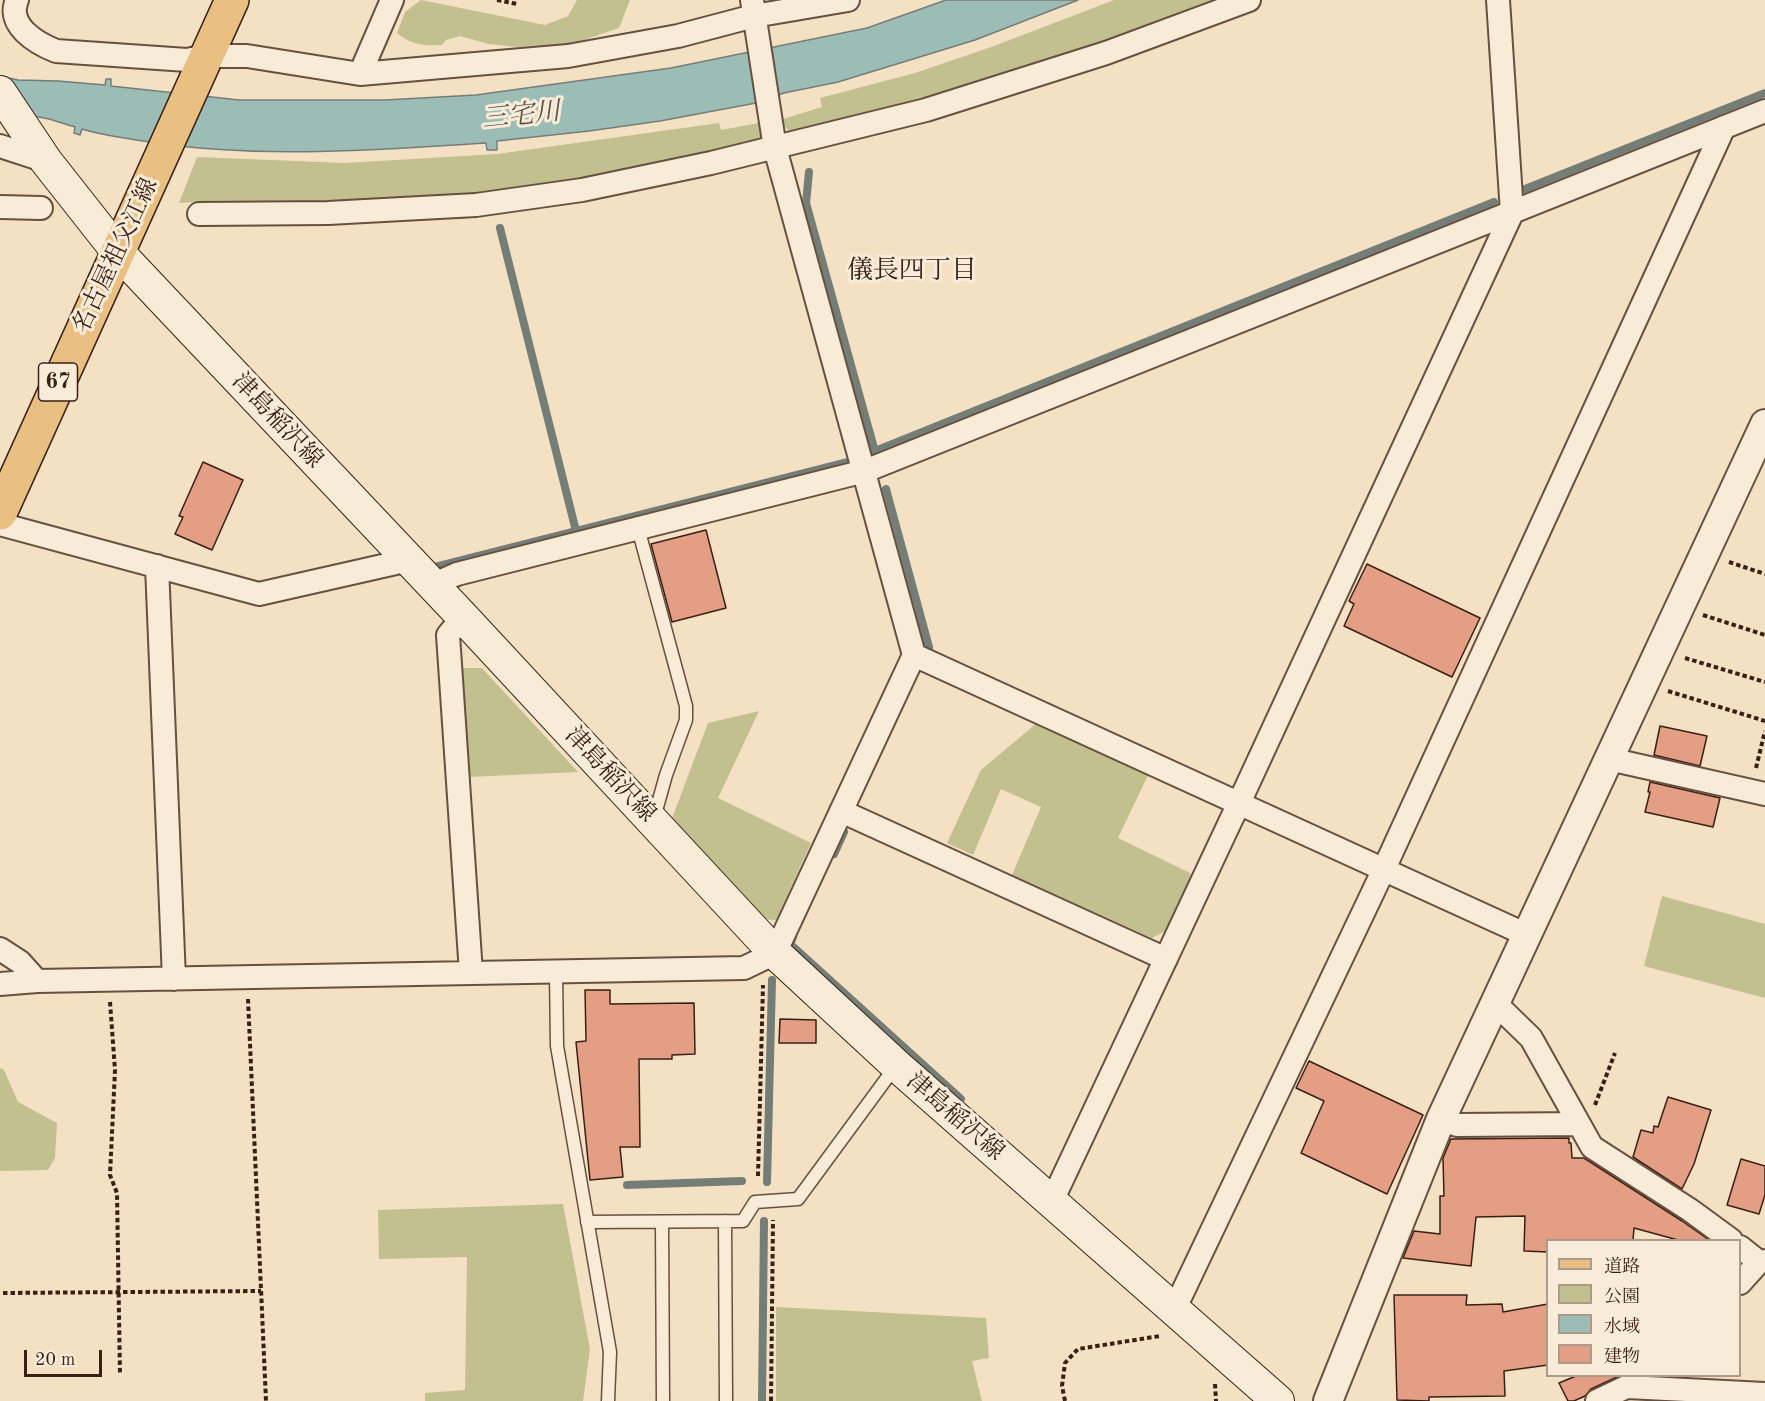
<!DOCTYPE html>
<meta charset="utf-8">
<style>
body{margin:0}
#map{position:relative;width:1765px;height:1401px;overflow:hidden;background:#f4e0c3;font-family:"Old Standard TT","Noto Serif JP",serif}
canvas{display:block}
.legend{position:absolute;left:1546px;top:1239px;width:195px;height:138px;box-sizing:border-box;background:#f8ebd8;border:2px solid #ac9a8a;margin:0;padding:8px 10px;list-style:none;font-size:18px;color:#392015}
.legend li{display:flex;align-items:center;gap:12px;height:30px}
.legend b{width:30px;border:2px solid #ac9a8a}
.scale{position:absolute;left:24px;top:1350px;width:78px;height:27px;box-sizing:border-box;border:3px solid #392015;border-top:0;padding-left:8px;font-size:18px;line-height:21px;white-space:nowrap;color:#392015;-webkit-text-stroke:4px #f8ebd8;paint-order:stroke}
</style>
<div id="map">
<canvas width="1765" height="1401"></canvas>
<ul class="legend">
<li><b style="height:8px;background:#eac082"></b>道路</li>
<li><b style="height:16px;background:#c2c08f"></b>公園</li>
<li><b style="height:16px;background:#9cbdb6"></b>水域</li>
<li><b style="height:16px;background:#e49e83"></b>建物</li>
</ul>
<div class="scale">20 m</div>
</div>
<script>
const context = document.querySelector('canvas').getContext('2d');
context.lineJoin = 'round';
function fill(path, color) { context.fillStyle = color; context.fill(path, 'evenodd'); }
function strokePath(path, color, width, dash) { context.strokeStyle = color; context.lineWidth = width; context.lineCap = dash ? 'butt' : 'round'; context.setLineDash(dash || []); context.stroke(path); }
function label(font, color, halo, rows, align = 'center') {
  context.font = font + ' "Old Standard TT","Noto Serif JP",serif'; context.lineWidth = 6; context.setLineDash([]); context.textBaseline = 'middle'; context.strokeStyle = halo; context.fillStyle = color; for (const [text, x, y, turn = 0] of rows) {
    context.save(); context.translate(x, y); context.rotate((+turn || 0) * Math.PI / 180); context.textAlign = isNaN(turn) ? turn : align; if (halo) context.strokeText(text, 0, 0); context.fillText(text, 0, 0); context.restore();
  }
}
fill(new Path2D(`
 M 421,0 L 545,25 L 568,16 L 577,0 L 630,0 L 619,28 L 566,46 L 550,45 L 517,47 L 489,44 L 460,36 L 446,40 L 442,45 C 424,46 411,45 397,33 L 405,12 Z
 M 1114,0 L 1221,0 L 1099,47 L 924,102 L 792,135 L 780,120 L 822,107 L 820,98 L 915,73 L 994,46 Z
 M 719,123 L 721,130 L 759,123 L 765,145 L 588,182 L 478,195 L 197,209 L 196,202 L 179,203 L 197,157 L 345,163 L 497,154 Z
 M 463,668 L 482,668 L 578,772 L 469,777 Z
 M 759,711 L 718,798 L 811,843 L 776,920 L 761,919 L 671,821 L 708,723 Z
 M 1038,722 L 1149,773 L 1118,838 L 1192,874 L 1166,931 L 1152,938 L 1012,875 L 1041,807 L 1001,789 L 973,855 L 947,843 L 981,770 Z
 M 1662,896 L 1765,924 L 1765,998 L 1644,966 Z
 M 0,1068 L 4,1070 L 18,1102 L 57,1123 L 55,1158 L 48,1170 L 0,1171 Z
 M 563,1204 L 590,1349 L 583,1401 L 425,1401 L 425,1393 L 465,1390 L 467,1257 L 379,1259 L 378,1210 Z
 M 776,1307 L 986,1318 L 989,1358 L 972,1361 L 982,1401 L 776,1401 Z`), '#c2c08f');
const water = new Path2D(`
 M 946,0 L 1078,0 L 975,40 L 838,82 L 784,93 L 756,103 L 660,121 L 589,131 L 497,141 L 497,150 L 487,150 L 486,143 C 374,150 260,159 149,142 C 126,138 104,136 82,129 L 80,135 L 74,133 L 75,127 L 49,119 L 0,109 L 0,76 L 18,80 L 58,81 L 105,85 L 106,79 L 111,79 L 111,86 L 239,100 L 385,100 L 476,95 L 671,68 L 867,28 Z`);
fill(water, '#9cbdb6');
strokePath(water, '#747e76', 1.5);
strokePath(new Path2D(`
 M 809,172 L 806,203 L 876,455
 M 1525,189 L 1765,93
 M 500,228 L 576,531
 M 875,451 L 1494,202
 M 886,489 L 929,647
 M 435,567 L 852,461
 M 834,854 L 844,832
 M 793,937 L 790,944 L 961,1099
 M 767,1182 L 772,980
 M 627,1185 L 742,1181
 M 762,1401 L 764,1221`), '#747e76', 8);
const building = new Path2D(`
 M 203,462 L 243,480 L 212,550 L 175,534 L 183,517 L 179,516 Z
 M 706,530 L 726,608 L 672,622 L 651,544 Z
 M 1367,564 L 1480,618 L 1452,677 L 1344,626 L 1354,604 L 1349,601 Z
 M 1660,726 L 1707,736 L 1700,766 L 1654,755 Z
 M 1650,782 L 1720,798 L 1713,827 L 1645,812 L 1650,792 L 1648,792 Z
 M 585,990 L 610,990 L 610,1004 L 694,1003 L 695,1054 L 672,1055 L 672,1059 L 639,1059 L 640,1147 L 620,1147 L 623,1177 L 590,1180 L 576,1042 L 586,1041 Z
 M 780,1019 L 816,1020 L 816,1043 L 779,1043 Z
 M 1309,1061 L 1423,1115 L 1387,1194 L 1301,1153 L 1324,1101 L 1296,1088 Z
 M 1668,1097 L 1711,1110 L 1694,1164 L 1682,1189 L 1633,1157 L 1641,1130 L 1653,1133 L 1654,1126 L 1658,1127 Z
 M 1569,1138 L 1569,1143 L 1571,1143 L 1572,1158 L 1584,1158 L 1682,1221 L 1709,1240 L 1678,1240 L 1634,1228 L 1633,1240 L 1548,1240 L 1548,1252 L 1524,1251 L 1525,1216 L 1476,1217 L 1471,1266 L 1403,1258 L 1414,1231 L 1440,1234 L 1440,1196 L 1444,1196 L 1443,1158 L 1451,1139 Z
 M 1741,1159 L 1765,1166 L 1765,1195 L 1759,1214 L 1727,1205 Z
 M 1394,1295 L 1467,1295 L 1466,1305 L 1502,1304 L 1503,1312 L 1548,1304 L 1548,1365 L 1504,1371 L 1505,1396 L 1429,1397 L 1429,1401 L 1397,1400 Z
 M 1576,1376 L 1619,1376 L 1591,1389 L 1585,1396 L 1574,1401 L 1568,1401 L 1559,1383 Z`);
fill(building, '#e49e83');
strokePath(building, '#392015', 1.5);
const service = new Path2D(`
 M 638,528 L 686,706 L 686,720 L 666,775 L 654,818
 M 556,972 L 557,1046 L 610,1352 L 608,1401
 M 725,1221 L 726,1401
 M 587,1222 L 743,1221 L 755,1202 L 798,1199 L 895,1067
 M 662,1222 L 663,1401`);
const minor = new Path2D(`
 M 17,0 C 6,25 36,43 56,51 L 187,60 L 206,56 L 247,56 L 360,74 L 568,56 L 678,36 L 754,16 L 848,0
 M 360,74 L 392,0
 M 0,146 L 46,161
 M 0,207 L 41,208
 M 199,214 L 328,213 L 476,205 L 582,190 L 711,163 L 926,110 L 1106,53 L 1249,0
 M 0,524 L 259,594 L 409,560
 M 157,566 L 174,979
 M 432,585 L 457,574 L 865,471 L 1765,111
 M 463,617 L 448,635 L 471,973
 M 914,655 L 1527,935
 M 1609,759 L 1765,794
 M 841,811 L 1166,959
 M 0,949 L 20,962 L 37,981
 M 0,984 L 37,981 L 744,968 L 775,953 L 914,655 L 775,148 L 752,0
 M 1495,1003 L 1531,1038 L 1592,1147 L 1690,1210 L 1731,1240
 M 1441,1119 L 1457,1125 L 1579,1124
 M 1052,1201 L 1239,803 L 1512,213 L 1498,0
 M 1740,1247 L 1759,1262 L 1765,1261
 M 1740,1283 L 1759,1262
 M 1175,1308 L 1384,869 L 1724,127
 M 1627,1387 L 1765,1394
 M 1597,1401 L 1639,1381`);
const tertiary = new Path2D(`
 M 1328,1401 L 1441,1119 L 1765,424`);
const secondary = new Path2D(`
 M 0,92 L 46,161 L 117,251 L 463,617 L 775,953 L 896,1065 L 1278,1401`);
const primary = new Path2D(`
 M 0,513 L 232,0`);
strokePath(service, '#685040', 15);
strokePath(minor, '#685040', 26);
strokePath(tertiary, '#685040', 32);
strokePath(secondary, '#392015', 34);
strokePath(primary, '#392015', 36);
strokePath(new Path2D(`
 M 497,0 L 517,4
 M 1729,562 L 1765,574
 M 1703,615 L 1765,635
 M 1685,658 L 1765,682
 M 1668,691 L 1765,721
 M 1756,768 L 1765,731
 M 248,999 L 266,1401
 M 110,1002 L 115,1070 L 110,1175 L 117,1193 L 120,1375
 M 1595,1105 L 1615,1053
 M 758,1176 L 763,985
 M 3,1293 L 261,1291
 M 1215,1384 L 1216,1401
 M 771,1401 L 773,1220
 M 1065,1401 L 1062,1386 L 1065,1363 L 1078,1349 L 1160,1336`), '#392015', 4, [4.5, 3]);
strokePath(service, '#f8ebd8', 12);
strokePath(minor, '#f8ebd8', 22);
strokePath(tertiary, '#f8ebd8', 28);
strokePath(secondary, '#f8ebd8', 32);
strokePath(primary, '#eac082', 33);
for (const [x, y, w] of [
 [58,382,39]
]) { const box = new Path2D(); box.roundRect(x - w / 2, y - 19, w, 38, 4.5); context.fillStyle = '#f8ebd8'; context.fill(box); strokePath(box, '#392015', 1.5); }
label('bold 22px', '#392015', null, [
 ["67",58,382]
]);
label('24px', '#392015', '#f8ebd8', [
 ["名古屋祖父江線",116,256,-65],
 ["津島稲沢線",277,421,47],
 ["津島稲沢線",610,775,47],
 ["津島稲沢線",955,1117,41]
]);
label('italic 26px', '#574f45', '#f8ebd8', [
 ["三宅川",521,116,-6]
]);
label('26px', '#392015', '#f8ebd8', [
 ["儀長四丁目",912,271]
]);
</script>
